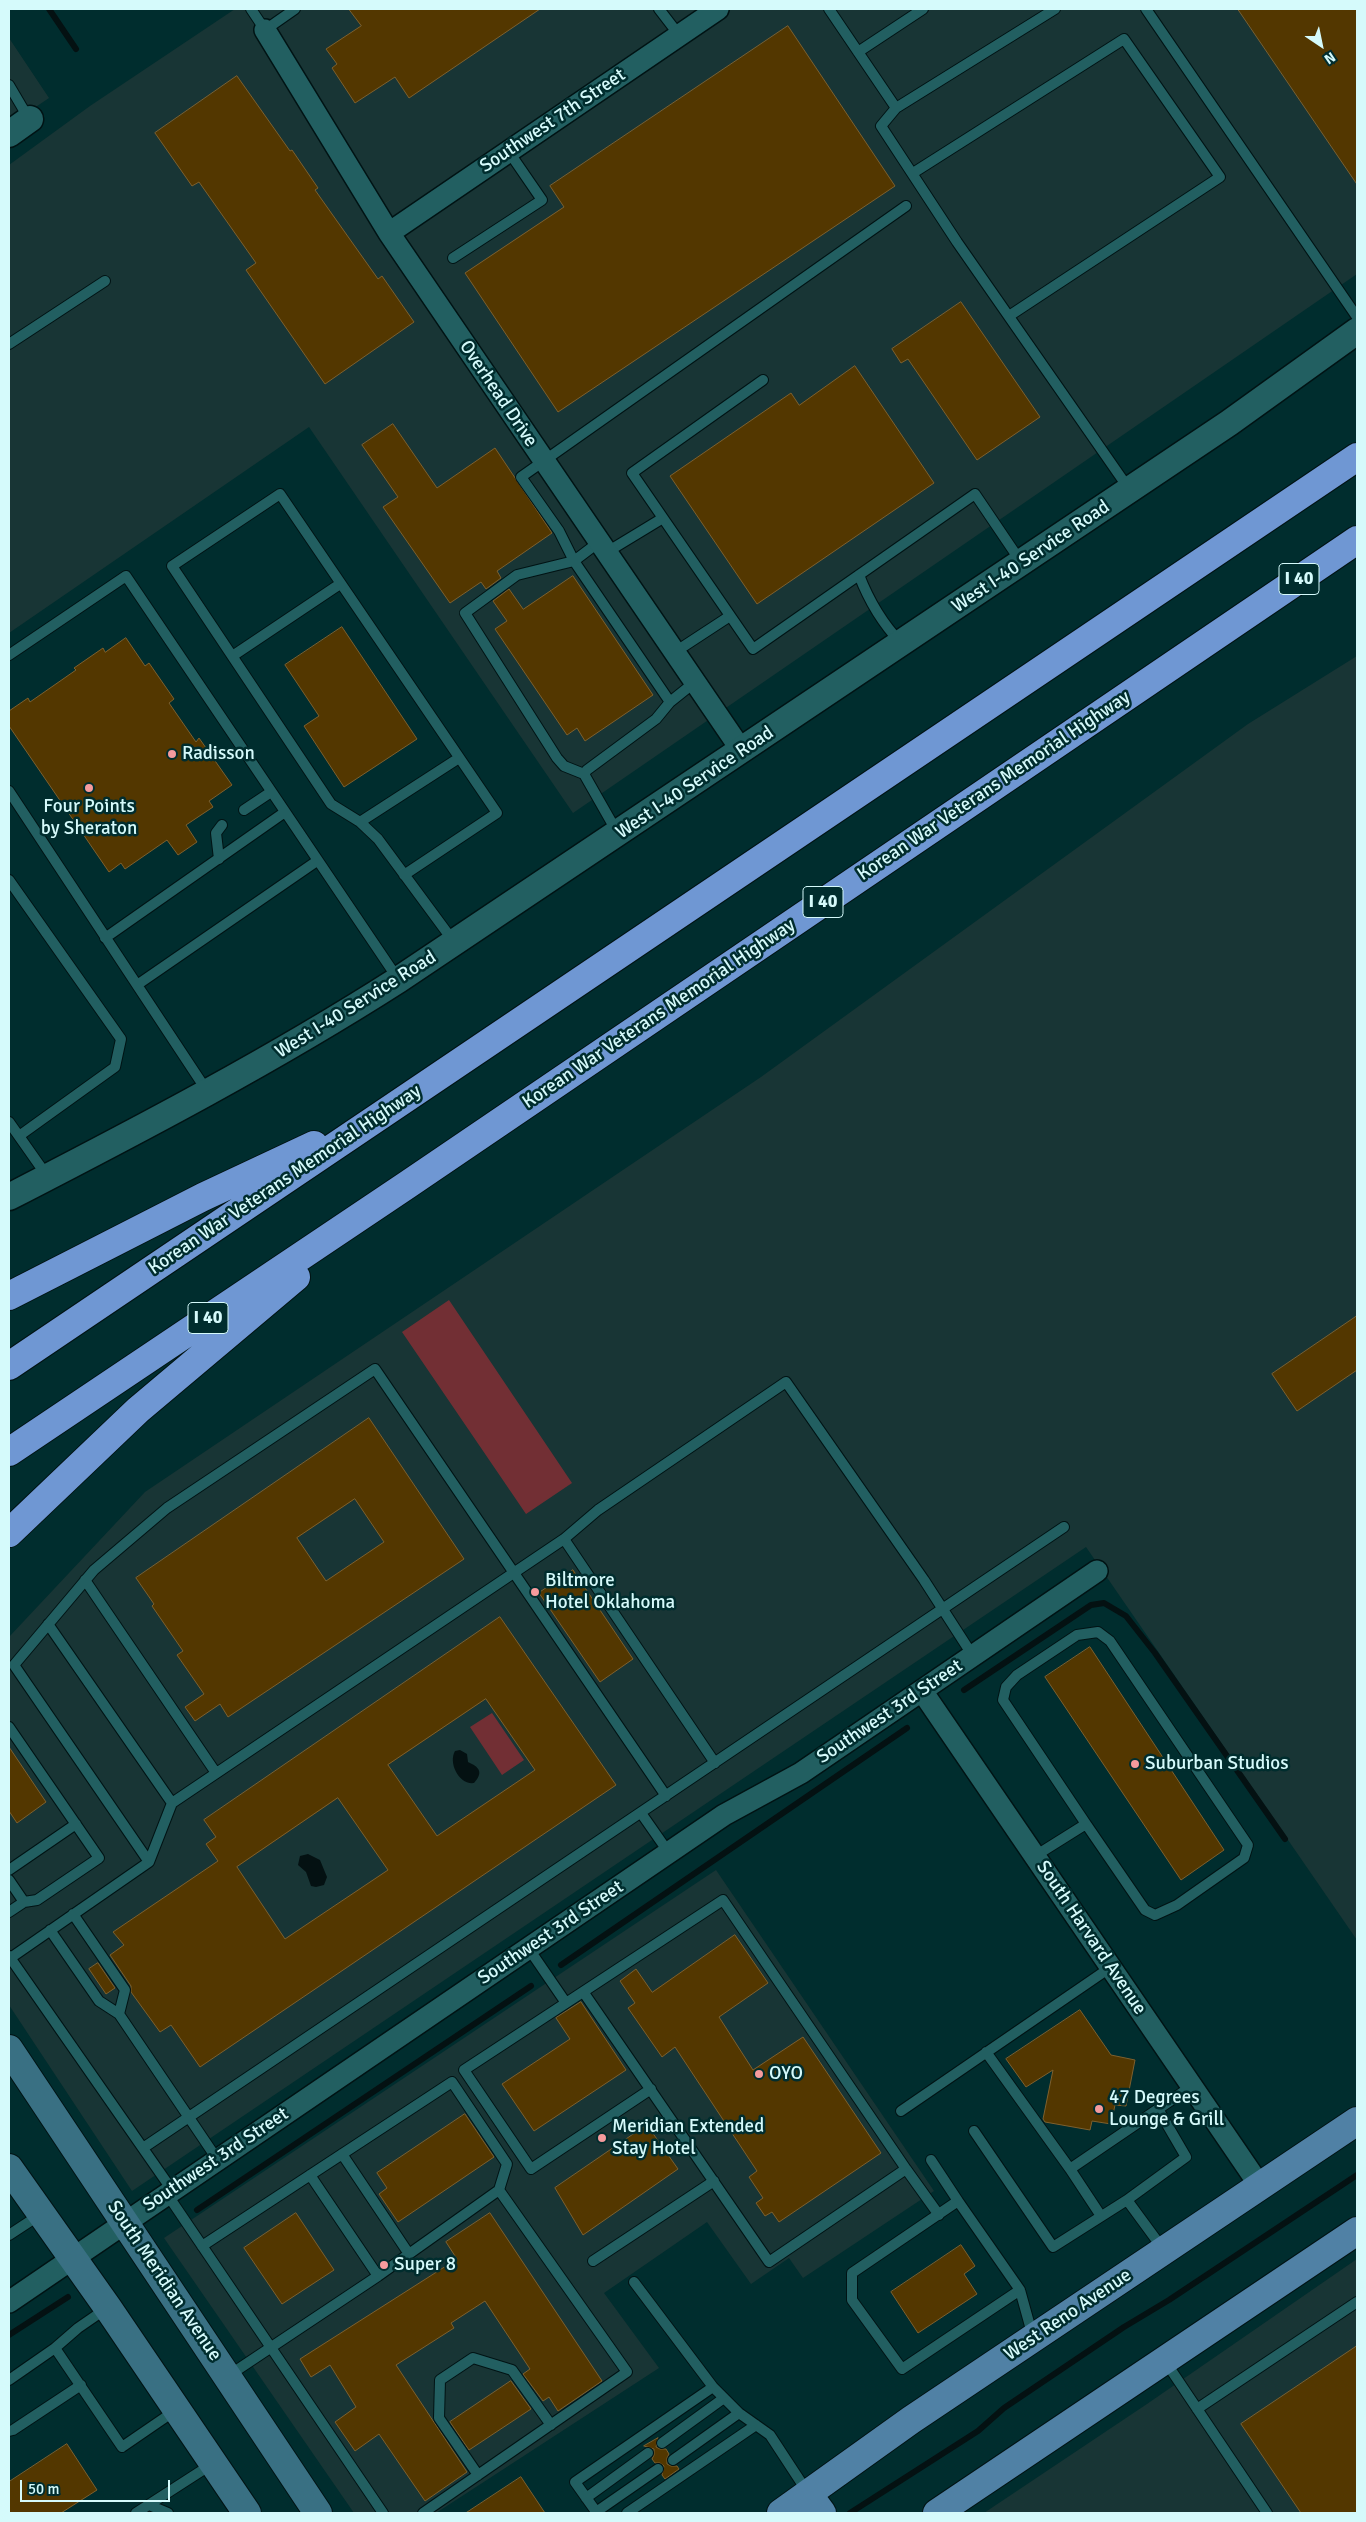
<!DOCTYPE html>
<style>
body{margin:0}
#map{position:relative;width:1366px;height:2522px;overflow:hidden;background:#002d2e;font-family:Signika,sans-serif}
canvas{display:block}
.frame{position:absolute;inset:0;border:10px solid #d5fafb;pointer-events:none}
.north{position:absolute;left:1296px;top:20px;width:50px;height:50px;-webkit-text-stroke:4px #002d2e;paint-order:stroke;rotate:146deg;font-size:14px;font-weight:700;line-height:20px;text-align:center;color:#d5fafb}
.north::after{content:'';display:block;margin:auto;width:18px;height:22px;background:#d5fafb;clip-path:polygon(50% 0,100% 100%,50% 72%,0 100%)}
.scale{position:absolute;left:20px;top:2480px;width:150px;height:22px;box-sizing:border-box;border:2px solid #d5fafb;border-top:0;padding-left:6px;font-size:15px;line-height:18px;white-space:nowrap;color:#d5fafb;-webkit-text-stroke:4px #002d2e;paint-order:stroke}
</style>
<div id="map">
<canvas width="1366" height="2522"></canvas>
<div class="frame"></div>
<div class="north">N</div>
<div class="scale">50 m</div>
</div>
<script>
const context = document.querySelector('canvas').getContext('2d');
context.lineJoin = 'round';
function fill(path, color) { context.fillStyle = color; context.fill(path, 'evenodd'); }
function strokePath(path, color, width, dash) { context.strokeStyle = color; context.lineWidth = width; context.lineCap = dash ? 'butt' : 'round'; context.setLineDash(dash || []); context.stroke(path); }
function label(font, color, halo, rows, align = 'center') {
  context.font = font + ' Signika,sans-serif'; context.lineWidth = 5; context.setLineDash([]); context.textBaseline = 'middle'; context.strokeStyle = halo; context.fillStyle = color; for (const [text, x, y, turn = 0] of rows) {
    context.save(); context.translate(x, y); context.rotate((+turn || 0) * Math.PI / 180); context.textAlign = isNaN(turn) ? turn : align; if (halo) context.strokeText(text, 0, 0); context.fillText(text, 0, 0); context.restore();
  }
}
fill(new Path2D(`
 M 235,9 L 1357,9 L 1357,274 L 573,813 L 309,427 L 9,633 L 9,165 L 90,106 Z
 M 9,38 L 49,98 L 9,125 Z
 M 1357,656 L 1357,1940 L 1086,1547 L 132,2191 L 9,2005 L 9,1637 L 145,1492 L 761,1077 L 1248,724 Z
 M 716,1870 L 934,2191 L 803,2278 L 789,2258 L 751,2284 L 707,2222 L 604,2293 L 659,2368 L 436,2513 L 354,2513 L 164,2238 Z
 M 1357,2259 L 1357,2513 L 984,2513 L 1147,2404 Z`), '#183535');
fill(new Path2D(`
 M 449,1300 L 572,1483 L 526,1514 L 402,1332 Z
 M 492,1713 L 524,1760 L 502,1775 L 470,1727 Z`), '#722f34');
fill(new Path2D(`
 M 460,1750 L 467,1754 L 468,1762 C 479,1767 484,1772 474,1783 C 459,1785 448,1763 455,1751 Z
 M 308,1854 L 320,1860 L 327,1877 L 324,1885 L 316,1887 L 311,1886 L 306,1872 L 298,1865 L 300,1856 Z`), '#041112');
strokePath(new Path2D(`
 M 49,9 L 76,49
 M 964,1690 L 1091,1605 L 1104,1603 L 1126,1616 L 1155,1653 L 1285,1839
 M 561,1965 L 907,1728
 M 197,2210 L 531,1986
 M 9,2335 L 68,2297
 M 850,2513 L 978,2431 L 1004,2408 L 1124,2327 L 1169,2300 L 1357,2175`), '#041112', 6);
const building = new Path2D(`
 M 349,9 L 540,9 L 409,98 L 395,77 L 355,103 L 332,68 L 337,64 L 326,49 L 361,26 Z
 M 1238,9 L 1357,9 L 1357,184 Z
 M 788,26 L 895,186 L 558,412 L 465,273 L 564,207 L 550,186 Z
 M 237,76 L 290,151 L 292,150 L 318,188 L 315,190 L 378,279 L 382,276 L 414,322 L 325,384 L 246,270 L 256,263 L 199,182 L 192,186 L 155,133 Z
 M 961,302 L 1040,417 L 977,460 L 908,359 L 901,363 L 892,349 Z
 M 855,366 L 934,483 L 757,604 L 670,476 L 791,393 L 799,405 Z
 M 393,424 L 437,488 L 495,448 L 552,533 L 497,571 L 501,578 L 486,589 L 481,582 L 450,603 L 383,507 L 398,497 L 362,445 Z
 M 573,576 L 653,695 L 585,741 L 577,728 L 567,735 L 495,629 L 507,621 L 493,601 L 509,589 L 523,609 Z
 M 342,627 L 417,739 L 344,787 L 304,726 L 319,716 L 285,665 Z
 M 126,638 L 145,666 L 149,663 L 174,699 L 169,703 L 196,742 L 199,738 L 232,785 L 209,801 L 213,807 L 186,825 L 197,842 L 178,855 L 167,840 L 125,869 L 121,863 L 109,872 L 9,726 L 9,711 L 28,698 L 30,702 L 76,670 L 74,668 L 103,648 L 105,652 Z
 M 1357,1316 L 1357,1370 L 1297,1411 L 1272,1374 Z
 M 369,1418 L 464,1559 L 228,1717 L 220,1704 L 195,1721 L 185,1707 L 204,1694 L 177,1655 L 183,1651 L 152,1606 L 154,1604 L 136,1578 ZM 355,1499 L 384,1542 L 326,1581 L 297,1538 Z
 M 573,1570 L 633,1659 L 600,1682 L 539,1593 Z
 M 500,1617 L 616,1785 L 200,2067 L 171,2025 L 160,2032 L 131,1992 L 131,1986 L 110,1955 L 124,1945 L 113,1932 L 218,1861 L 206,1844 L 216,1837 L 204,1820 ZM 486,1699 L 535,1770 L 437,1836 L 388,1765 ZM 338,1798 L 388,1870 L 285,1939 L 237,1867 Z
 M 1090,1647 L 1224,1850 L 1181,1880 L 1045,1677 Z
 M 9,1747 L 46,1802 L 17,1823 L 9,1811 Z
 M 735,1935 L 768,1983 L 719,2017 L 753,2070 L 803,2037 L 881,2153 L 779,2222 L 772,2212 L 765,2216 L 756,2203 L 763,2198 L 749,2177 L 757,2171 L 675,2047 L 662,2057 L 628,2008 L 635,2003 L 620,1981 L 636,1969 L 652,1992 Z
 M 98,1963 L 115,1988 L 106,1994 L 89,1969 Z
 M 581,2002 L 626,2070 L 534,2131 L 502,2084 L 570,2039 L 556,2018 Z
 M 1080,2010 L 1111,2055 L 1135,2060 L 1126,2106 L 1115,2105 L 1111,2124 L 1092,2121 L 1090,2130 L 1045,2122 L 1043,2119 L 1053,2070 L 1026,2087 L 1006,2059 Z
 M 465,2114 L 494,2157 L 398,2222 L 379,2194 L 387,2188 L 377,2173 Z
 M 647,2125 L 678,2169 L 583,2235 L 555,2188 Z
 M 296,2213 L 334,2270 L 282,2304 L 244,2248 Z
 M 490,2213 L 602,2381 L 558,2411 L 549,2397 L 543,2401 L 523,2374 L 530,2369 L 485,2301 L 451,2323 L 454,2328 L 396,2365 L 467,2472 L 425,2501 L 379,2434 L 355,2451 L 335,2422 L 356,2407 L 330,2365 L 311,2377 L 300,2359 L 457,2259 L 446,2242 Z
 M 961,2245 L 975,2266 L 964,2274 L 977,2294 L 918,2333 L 891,2292 Z
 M 1357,2346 L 1357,2513 L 1301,2513 L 1241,2424 Z
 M 511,2381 L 531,2409 L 469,2450 L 450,2422 Z
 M 658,2438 L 656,2447 L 660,2449 L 666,2449 L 669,2454 L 667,2458 L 667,2464 L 671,2466 L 677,2466 L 679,2469 L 665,2479 L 662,2475 L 664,2466 L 660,2463 L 655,2463 L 652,2459 L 654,2455 L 654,2449 L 644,2446 Z
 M 67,2444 L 97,2490 L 61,2513 L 9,2513 L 9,2482 Z
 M 521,2477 L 545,2513 L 466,2513 Z`);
fill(building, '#533700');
strokePath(building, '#7d602e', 1);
const service = new Path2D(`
 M 251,9 L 265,30 L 295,9
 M 659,9 L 679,35
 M 829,9 L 896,108
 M 1055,9 L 896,108 L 881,126 L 957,242 L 1129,489
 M 1146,9 L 1357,317
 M 858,52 L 923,9
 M 9,85 L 29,119
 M 913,173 L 1124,39 L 1220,177 L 1009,316
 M 453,258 L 542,200 L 509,152
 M 9,344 L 105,281
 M 763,380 L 632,473 L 753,649 L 975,494 L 1021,562
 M 599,542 L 574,561 L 670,702
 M 607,552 L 663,518
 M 859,575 C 869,601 881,622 901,643
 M 675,652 L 730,616
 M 9,655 L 126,576 L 398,979
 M 234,655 L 340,584
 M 584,774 L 587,770 L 656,719 L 670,702 L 695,682
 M 9,791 L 137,985 L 317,861
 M 244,810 L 271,792
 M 360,822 L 459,758
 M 617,832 L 584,774 L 564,766 L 557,758 L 465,613 L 517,575 L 574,561 L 559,531 L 521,477 L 906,206
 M 219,859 L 216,833 L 222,825
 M 404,875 L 497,813 L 280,494 L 172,566 L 331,804 L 360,822 L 378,839 L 454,942
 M 9,880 L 121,1039 L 115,1067 L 19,1136
 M 105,938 L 285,812
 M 137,985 L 207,1091
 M 9,1122 L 47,1176
 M 564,1539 L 715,1763
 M 85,1580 L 216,1773
 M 48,1624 L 172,1803
 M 9,1727 L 99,1858 L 37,1900 L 24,1902
 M 641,1813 L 669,1853
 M 1035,1856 L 1086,1824 L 1145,1910 L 1155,1915 L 1177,1905 L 1244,1858 L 1248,1845 L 1110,1641 L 1098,1632 L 1077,1635 L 1017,1675 L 1006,1687 L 1003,1700 L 1086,1824
 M 149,1862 L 14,1665 L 94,1570 L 167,1508 L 375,1369 L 666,1796
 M 9,1870 L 76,1824
 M 9,1880 L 24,1902 L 9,1912
 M 73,1914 L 125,1990 L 119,2014
 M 50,1930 L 99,2001 L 119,2014 L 217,2159
 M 529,1949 L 566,2003
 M 9,1956 L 172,2190
 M 9,1959 L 149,1862 L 172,1803 L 564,1539 L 598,1510 L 786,1382 L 924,1580 L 973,1656
 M 584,1993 L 769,2262 L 906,2169 L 723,1900 L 464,2070 L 531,2169 L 651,2089
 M 986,2052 L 1070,2169 L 1192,2086
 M 1158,2109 L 1186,2157 L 1127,2200 L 1163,2249
 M 901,2111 L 1111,1967
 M 974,2131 L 1053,2247 L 1127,2200
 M 143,2148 L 1064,1527
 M 342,2154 L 409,2254
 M 931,2160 L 958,2201
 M 906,2169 L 939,2215
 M 1070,2169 L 1101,2216
 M 310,2175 L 378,2276
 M 167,2194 L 383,2513
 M 9,2235 L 41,2214
 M 202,2246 L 452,2082 L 507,2164 L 499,2190
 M 593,2261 L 714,2181
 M 634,2282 L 713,2387 L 739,2413 L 770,2435 L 808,2493
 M 1020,2290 L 902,2369 L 852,2300 L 852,2273 L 958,2201 L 1020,2290 L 1033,2337
 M 107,2308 L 78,2328 L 55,2348 L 122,2447 L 176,2410
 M 1165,2361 L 1267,2513
 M 228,2376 L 378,2276 L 499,2190 L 627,2372 L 423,2513
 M 9,2380 L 55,2348
 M 1197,2409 L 1357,2302
 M 9,2431 L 13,2430 L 81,2385
 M 662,2443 L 724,2398
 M 673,2460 L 739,2413
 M 478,2475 L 439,2418 L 440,2380 L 473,2358 L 512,2370 L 551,2425
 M 586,2498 L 648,2453
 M 149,2505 L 168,2513
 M 596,2512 L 658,2469
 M 136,2513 L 212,2464
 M 597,2513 L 575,2482 L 713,2387
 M 627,2513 L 756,2425`);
const minor = new Path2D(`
 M 265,30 L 389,233 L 742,751
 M 389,233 L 718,9
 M 922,1691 L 1260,2186
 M 9,2302 L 724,1815 L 801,1773 L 1097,1571`);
const tertiary = new Path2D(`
 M 9,134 L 30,119
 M 9,1197 C 141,1129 273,1060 398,980 L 1229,423 L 1357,331`);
const secondary = new Path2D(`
 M 9,2049 L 318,2513
 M 9,2168 L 108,2308 L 247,2513`);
const primary = new Path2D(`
 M 808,2494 L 822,2513
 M 781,2513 L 911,2420 L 1357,2121
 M 937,2513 L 1357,2231`);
const motorway = new Path2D(`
 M 9,1296 L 203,1197 L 314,1145
 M 9,1366 L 1357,457
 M 9,1452 L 407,1185 L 1357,540
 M 9,1533 L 138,1410 L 296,1277`);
strokePath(service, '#001314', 12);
strokePath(minor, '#001314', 24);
strokePath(tertiary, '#001314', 29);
strokePath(secondary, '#001314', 30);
strokePath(primary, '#001314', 30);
strokePath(motorway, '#001314', 30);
strokePath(service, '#225f61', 10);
strokePath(minor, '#225f61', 21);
strokePath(tertiary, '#225f61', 26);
strokePath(secondary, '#397083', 28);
strokePath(primary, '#5081a5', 28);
strokePath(motorway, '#6f97d3', 28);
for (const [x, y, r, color] of [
 [172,754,5,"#f59b9d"],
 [89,788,5,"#f59b9d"],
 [535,1592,5,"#f59b9d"],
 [1135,1764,5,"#f59b9d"],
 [759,2074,5,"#f59b9d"],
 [1099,2109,5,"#f59b9d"],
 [602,2138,5,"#f59b9d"],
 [384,2265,5,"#f59b9d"]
]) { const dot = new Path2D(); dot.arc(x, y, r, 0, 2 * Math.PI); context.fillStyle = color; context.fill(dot); strokePath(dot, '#002d2e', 2); }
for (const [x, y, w] of [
 [1299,579,40],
 [823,902,40],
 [208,1318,40]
]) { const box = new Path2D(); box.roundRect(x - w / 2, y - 15.5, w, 31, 4); context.fillStyle = '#002d2e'; context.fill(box); strokePath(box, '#d5fafb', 1); }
label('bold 18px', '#d5fafb', null, [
 ["I 40",1299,579],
 ["I 40",823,902],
 ["I 40",208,1318]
]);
label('19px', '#d5fafb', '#002d2e', [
 ["Southwest 7th Street",553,121,-34],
 ["Overhead Drive",498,394,56],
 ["West I-40 Service Road",1031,557,-34],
 ["West I-40 Service Road",695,783,-34],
 ["Korean War Veterans Memorial Highway",994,786,-34],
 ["West I-40 Service Road",356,1005,-32],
 ["Korean War Veterans Memorial Highway",659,1014,-34],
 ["Korean War Veterans Memorial Highway",285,1180,-34],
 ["Southwest 3rd Street",890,1712,-34],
 ["Southwest 3rd Street",551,1933,-34],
 ["South Harvard Avenue",1091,1938,56],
 ["Southwest 3rd Street",216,2160,-34],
 ["South Meridian Avenue",164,2281,56],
 ["West Reno Avenue",1068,2315,-34]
]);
label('19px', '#d5fafb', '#002d2e', [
 ["Radisson",182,754],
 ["Four Points",89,807,"center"],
 ["by Sheraton",89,829,"center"],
 ["Biltmore",545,1581],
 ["Hotel Oklahoma",545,1603],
 ["Suburban Studios",1145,1764],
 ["OYO",769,2074],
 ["47 Degrees",1109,2098],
 ["Lounge & Grill",1109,2120],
 ["Meridian Extended",612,2127],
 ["Stay Hotel",612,2149],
 ["Super 8",394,2265]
], 'left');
</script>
